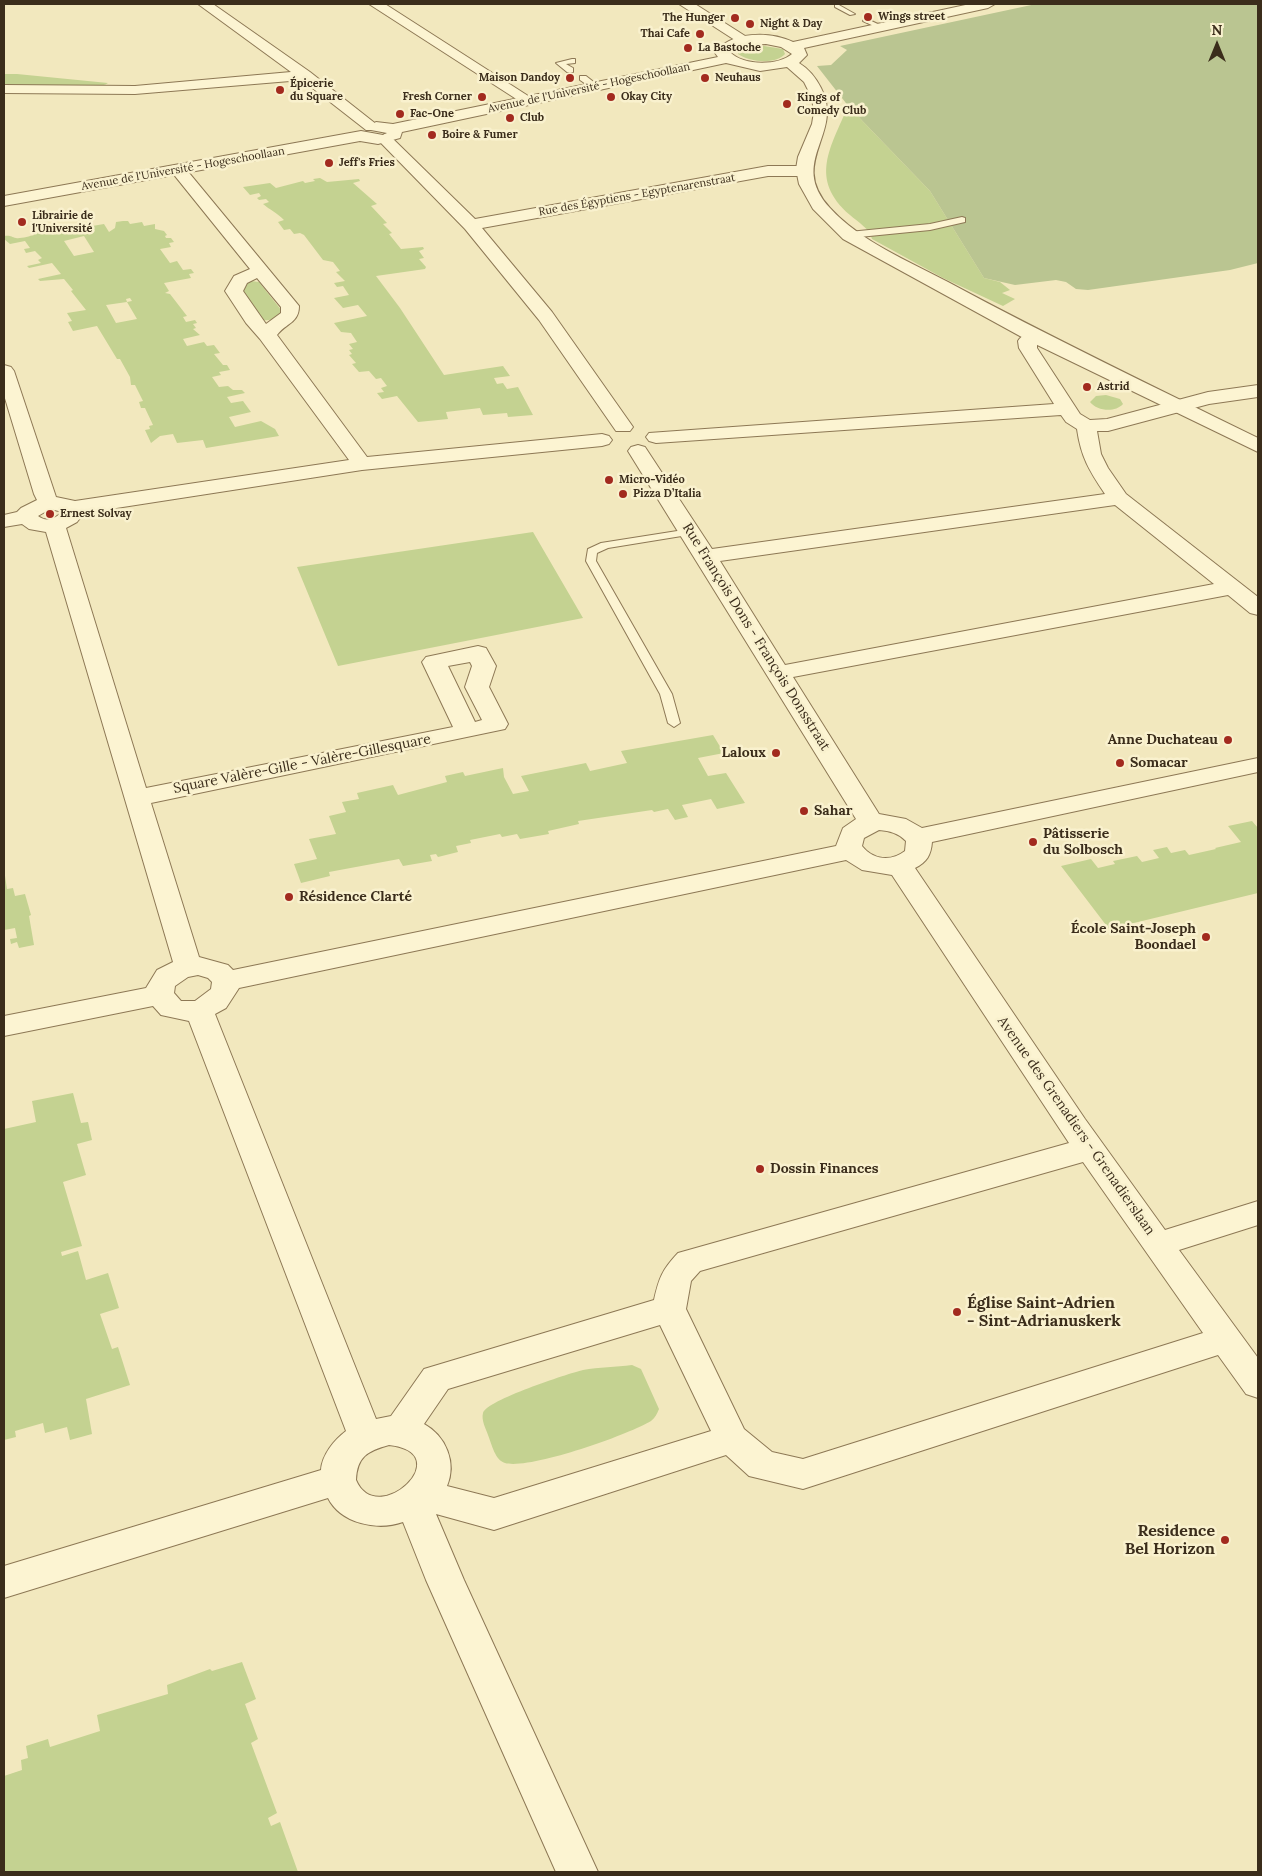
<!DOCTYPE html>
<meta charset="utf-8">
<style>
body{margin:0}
#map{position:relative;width:1262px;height:1876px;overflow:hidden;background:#f2e8be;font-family:Lora,serif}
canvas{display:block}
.frame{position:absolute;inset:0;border:5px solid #3b2d1b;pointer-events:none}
.north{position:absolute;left:1192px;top:20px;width:50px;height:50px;-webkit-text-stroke:4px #f9f1ce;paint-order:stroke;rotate:0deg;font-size:14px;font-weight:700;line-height:20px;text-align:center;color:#3b2d1b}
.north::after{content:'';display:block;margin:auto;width:18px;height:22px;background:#3b2d1b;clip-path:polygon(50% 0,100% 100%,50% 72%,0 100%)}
</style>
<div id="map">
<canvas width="1262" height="1876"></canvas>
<div class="frame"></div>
<div class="north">N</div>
</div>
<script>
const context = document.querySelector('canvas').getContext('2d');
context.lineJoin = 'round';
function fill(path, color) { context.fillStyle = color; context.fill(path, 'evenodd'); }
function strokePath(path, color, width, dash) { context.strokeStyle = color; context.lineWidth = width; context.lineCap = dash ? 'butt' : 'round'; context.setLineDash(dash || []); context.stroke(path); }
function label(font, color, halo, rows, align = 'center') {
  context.font = font + ' Lora,serif'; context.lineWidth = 5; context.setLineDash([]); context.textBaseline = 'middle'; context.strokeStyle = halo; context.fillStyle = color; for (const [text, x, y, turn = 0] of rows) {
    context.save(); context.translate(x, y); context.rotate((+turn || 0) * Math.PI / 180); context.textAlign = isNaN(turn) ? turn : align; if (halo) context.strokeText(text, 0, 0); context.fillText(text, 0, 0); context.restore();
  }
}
fill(new Path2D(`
 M 758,45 L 783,49 L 785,54 C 775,65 750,62 738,54 L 738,51 L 747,46 Z
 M 4,74 L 17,74 L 108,83 C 94,93 24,86 4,85 Z
 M 848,106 L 930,191 L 984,278 L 1000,282 L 1010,290 L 1002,293 L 1015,299 L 1003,306 L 943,278 L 872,239 C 870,229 858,222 850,215 C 808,179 831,147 848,106 Z
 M 320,178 L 327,182 L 359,179 L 360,181 L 353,183 L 377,204 L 371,206 L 387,223 L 383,224 L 392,233 L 389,234 L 401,249 L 423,247 L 424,249 L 419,251 L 424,258 L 419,259 L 426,267 L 425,269 L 376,276 L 400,308 L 444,375 L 503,366 L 510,376 L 494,378 L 497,384 L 503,383 L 507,389 L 518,387 L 533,415 L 508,417 L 507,413 L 483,415 L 480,408 L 446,412 L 448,419 L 418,422 L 397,396 L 382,399 L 377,393 L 384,392 L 381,388 L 387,386 L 381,378 L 376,379 L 369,371 L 359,372 L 352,364 L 356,363 L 349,355 L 352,354 L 349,350 L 353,349 L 349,344 L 357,342 L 351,333 L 341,332 L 334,323 L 367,316 L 358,305 L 343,308 L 334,298 L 349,295 L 343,286 L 337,287 L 334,283 L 345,281 L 336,272 L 340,271 L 333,262 L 323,260 L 304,235 L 300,233 L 294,234 L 290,229 L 284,230 L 278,222 L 284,220 C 276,212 270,210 263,204 L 269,202 L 266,199 L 259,200 L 257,198 L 261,196 L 259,193 L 250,195 L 243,187 L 270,183 L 276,188 L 303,181 L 305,183 L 315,181 L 313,179 Z
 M 123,221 L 128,221 L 130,224 L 142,222 L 144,226 L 155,224 L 155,229 L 164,231 L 167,235 L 165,236 L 166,238 L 171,238 L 174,242 L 169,243 L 171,247 L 160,249 L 170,263 L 177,261 L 183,270 L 191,269 L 194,273 L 189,274 L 191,278 L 164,283 L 169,291 L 165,293 L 170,294 L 187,316 L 183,317 L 186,322 L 195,320 L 197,323 L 193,324 L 196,328 L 193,329 L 200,335 L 183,339 L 187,346 L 204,342 L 207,346 L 214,345 L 220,353 L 214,354 L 223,365 L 227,365 L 230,370 L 219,372 L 221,375 L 212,377 L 219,387 L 228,386 L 233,390 L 242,390 L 245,393 L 227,397 L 231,403 L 243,401 L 251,412 L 229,417 L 235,427 L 261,421 L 275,429 L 279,436 L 206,448 L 203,440 L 177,443 L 173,434 L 160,436 L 151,443 L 145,430 L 150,429 L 149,426 L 153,425 L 145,408 L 141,408 L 139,402 L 143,401 L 135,385 L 131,385 L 130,377 L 120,359 L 117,359 L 97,326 L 73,331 L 68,322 L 72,321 L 67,313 L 86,310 L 71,291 L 73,290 L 64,279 L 40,281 L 38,279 L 61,274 L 52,263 L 29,268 L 27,266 L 41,263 L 38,260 L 42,258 L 35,251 L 26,253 L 24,249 L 30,248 L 25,241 L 10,244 L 4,239 L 4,236 C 11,235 11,237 16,238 C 20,239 30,236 34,235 L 33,233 L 56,229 L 57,232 L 104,224 L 109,232 L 115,228 L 116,222 ZM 84,236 L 94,252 L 74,256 L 64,241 ZM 130,298 L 132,301 L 127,302 L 137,319 L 116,323 L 106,305 L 127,302 L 126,299 Z
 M 251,281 L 259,282 L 282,311 C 279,319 270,321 263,320 L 238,287 Z
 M 1106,395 L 1120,399 L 1123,404 C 1115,413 1097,411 1090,402 L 1096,396 Z
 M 533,532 L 583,618 L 338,666 L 297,567 Z
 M 713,735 L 724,753 L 698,758 L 708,776 L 726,773 L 745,803 L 717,809 L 711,799 L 682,805 L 688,817 L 675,820 L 668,809 L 654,812 L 652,810 L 578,821 L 579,824 L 548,831 L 549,834 L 520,839 L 517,834 L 502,837 L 500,834 L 470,840 L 471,843 L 456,846 L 458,852 L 438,857 L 436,854 L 430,855 L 432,861 L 403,866 L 399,859 L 329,872 L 330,876 L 301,883 L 294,864 L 317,859 L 309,839 L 336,834 L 329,816 L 346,812 L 342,802 L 359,799 L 357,793 L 393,785 L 398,795 L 447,782 L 445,776 L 463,772 L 465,776 L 503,768 L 504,777 L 513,794 L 529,791 L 521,776 L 586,763 L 590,771 L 627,763 L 621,751 Z
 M 1252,821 L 1258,828 L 1258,893 L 1109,929 L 1061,866 L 1091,859 L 1098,868 L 1115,864 L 1113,861 L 1137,856 L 1142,862 L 1159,858 L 1153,850 L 1167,847 L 1171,853 L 1185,850 L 1189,855 L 1216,849 L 1215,848 L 1241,842 L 1228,826 Z
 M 4,869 L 7,889 L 13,888 L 15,896 L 25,894 L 31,915 L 29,916 L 34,945 L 19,948 L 17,942 L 11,944 L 10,939 L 17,938 L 15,928 L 4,930 Z
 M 73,1093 L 81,1123 L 88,1122 L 92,1140 L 77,1144 L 86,1175 L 63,1182 L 82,1246 L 61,1252 L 62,1256 L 78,1251 L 86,1280 L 108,1273 L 119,1308 L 100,1314 L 112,1349 L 118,1347 L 130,1385 L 86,1399 L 92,1434 L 70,1440 L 67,1427 L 45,1433 L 43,1423 L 15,1431 L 16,1437 L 4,1440 L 4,1129 L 36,1122 L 32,1101 Z
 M 632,1365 L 641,1369 L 659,1409 C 657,1414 655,1418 651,1421 C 628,1435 529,1470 505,1463 C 495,1460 492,1445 488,1435 C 486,1429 481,1420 483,1413 C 487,1400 567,1374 583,1370 C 599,1367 616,1367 632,1365 Z
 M 242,1662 L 256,1699 L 245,1704 L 258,1739 L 251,1743 L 277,1813 L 268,1818 L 271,1826 L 280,1822 L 298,1872 L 4,1872 L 4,1776 L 22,1770 L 21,1760 L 28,1758 L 26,1746 L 48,1739 L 50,1747 L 100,1731 L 97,1715 L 168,1694 L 167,1685 L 210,1669 L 212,1671 Z`), '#c4d291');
fill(new Path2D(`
 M 1036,4 L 1258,4 L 1258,263 L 1230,270 L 1088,290 L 1076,289 L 1066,282 L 1056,280 L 1015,285 L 984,278 L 930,191 L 849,107 L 817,66 L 831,65 L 847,50 L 840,46 Z`), '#bac591');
const service = new Path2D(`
 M 835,5 L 839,5 L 855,14 L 850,15 L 835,7 Z
 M 865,18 L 882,26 L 883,27 L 878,28 L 863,21 Z
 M 572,59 L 575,59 L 575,63 L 566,64 L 573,68 L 573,72 L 567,72 L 556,63 Z
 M 580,76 L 586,76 L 600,87 L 593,89 L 580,80 Z
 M 962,217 L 965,218 L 965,222 L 930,230 L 849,238 L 845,235 L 849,232 L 930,224 Z
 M 690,529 L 695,532 L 694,534 L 608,548 L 597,553 L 596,561 L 672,694 L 680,723 L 674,727 L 668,723 L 660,694 L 586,561 L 588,549 L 601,543 Z`);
const minor = new Path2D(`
 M 198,4 L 213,4 L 310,72 L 376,124 L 379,127 L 376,130 L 366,130 L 302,80 L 135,94 L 4,93 L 4,85 L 135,86 L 291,72 Z
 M 369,4 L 385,4 L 536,101 L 529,105 L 524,104 Z
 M 679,4 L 695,4 L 753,41 L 751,44 L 741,44 Z
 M 385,134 L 390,136 L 475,219 L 768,166 L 804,166 L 812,171 L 804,176 L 768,176 L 482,228 L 552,312 L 633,427 L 630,431 L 616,431 L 539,320 L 465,229 L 380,142 L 377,139 Z
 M 179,166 L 185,168 L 299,306 C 299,323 286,323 277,335 L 367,457 L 602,434 L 609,436 L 612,440 L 609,444 L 602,446 L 362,470 L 84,513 L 77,522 L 66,528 L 146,788 L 453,727 L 422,662 L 426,657 L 478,646 L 486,648 L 496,666 L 489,687 L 508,724 L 505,729 L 151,803 L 199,957 L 228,965 L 233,970 L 836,846 L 843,828 L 856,819 L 628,451 L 631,447 L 638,445 L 645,447 L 712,549 L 1105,494 C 1089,470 1081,457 1077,429 L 1066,422 L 1061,415 L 656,443 L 649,441 L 646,437 L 649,433 L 1054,404 L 1019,348 L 1018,341 C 1023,333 1034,331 1043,333 L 1045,337 L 1037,344 L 1037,348 L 1080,414 L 1090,420 L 1107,419 L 1208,392 L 1258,385 L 1258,397 L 1209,404 L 1108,431 L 1097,431 L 1101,454 L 1108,468 L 1126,494 L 1258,597 L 1258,615 L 1250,613 L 1228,595 L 793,677 L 879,814 L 906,819 L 922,828 L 1258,758 L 1258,772 L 932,842 C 931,855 927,862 915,868 L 1085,1119 L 1165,1230 L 1258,1201 L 1258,1225 L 1179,1250 L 1258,1358 L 1258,1398 L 1246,1394 L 1218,1355 L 803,1489 L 749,1476 L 726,1455 L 494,1530 L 436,1514 L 464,1580 L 598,1872 L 556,1872 L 426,1580 L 403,1522 C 378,1531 341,1524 328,1498 L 4,1598 L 4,1566 L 321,1470 C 322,1455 334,1440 346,1431 L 189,1021 L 161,1015 L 153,1006 L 4,1036 L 4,1016 L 146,988 L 157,970 L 173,962 L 46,532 L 29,529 L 22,524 L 4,527 L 4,515 L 17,512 L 21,508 L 37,500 L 34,494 L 4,395 L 4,365 L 11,367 L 14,371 L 56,497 L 75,501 L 349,460 L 260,339 L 246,323 L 225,291 L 234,276 L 250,269 L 171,171 ZM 257,278 L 281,307 L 281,313 L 266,324 L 243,291 L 247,283 ZM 1115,505 L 1214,584 L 785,665 L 720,561 ZM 50,509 L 63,512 C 55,518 47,523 38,516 ZM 470,662 L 472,666 L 465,687 L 482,720 L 475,722 L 448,666 ZM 879,830 C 890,831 898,833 906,841 L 905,851 C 891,862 873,860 862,846 L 864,838 ZM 846,860 L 862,870 L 892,875 L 1069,1143 L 678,1253 C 662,1270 659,1278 654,1300 L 424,1369 L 391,1416 L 376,1419 L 215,1014 L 226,1008 L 239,988 ZM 198,975 L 208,978 L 212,982 L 211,989 L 195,1001 L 181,1001 L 174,993 L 175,986 L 188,977 ZM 1083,1162 L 1203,1333 L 803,1459 L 772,1452 L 744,1429 L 686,1309 L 691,1281 L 700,1271 ZM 660,1325 L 711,1431 L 494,1498 L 447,1486 C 457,1463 446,1436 424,1424 L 448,1389 ZM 389,1445 C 460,1453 377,1530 356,1480 C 357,1457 367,1451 389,1445 Z`);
const tertiary = new Path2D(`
 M 970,4 L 995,4 L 988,8 L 804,48 L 807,55 L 799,63 C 809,69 816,78 821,88 C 845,134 787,161 830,208 C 861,242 907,260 948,282 C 1050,337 1154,387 1258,438 L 1258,452 L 1029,341 L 843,239 L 813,209 L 799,184 L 796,169 L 798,157 L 812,124 L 814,112 L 812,98 L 804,82 L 787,67 L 760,71 L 726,63 L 402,132 L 400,138 L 378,144 L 360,141 L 4,206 L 4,196 L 361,131 L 383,135 L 387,133 L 371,130 L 368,127 L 376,122 L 393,124 L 718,57 L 715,53 C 730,31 770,31 793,42 ZM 766,44 L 781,47 L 792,54 C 778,66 743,66 730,52 L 742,45 Z`);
strokePath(service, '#8d7855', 2);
strokePath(minor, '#8d7855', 2);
strokePath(tertiary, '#8d7855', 2);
fill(service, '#fcf4d2');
fill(minor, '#fcf4d2');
fill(tertiary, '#fcf4d2');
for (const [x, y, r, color] of [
 [868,17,5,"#a22a1e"],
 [735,18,5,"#a22a1e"],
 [750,24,5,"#a22a1e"],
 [700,34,5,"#a22a1e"],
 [688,48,5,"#a22a1e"],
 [570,78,5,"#a22a1e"],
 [705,78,5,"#a22a1e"],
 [280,90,5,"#a22a1e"],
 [482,97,5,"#a22a1e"],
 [611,97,5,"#a22a1e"],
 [787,104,5,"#a22a1e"],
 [400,114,5,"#a22a1e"],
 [510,118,5,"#a22a1e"],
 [432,135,5,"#a22a1e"],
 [329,163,5,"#a22a1e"],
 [22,222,5,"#a22a1e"],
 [1087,387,5,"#a22a1e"],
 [609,480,5,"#a22a1e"],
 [623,494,5,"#a22a1e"],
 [50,514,5,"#a22a1e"],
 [1228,740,5,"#a22a1e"],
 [776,753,5,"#a22a1e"],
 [1120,763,5,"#a22a1e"],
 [804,811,5,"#a22a1e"],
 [1033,842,5,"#a22a1e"],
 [289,897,5,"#a22a1e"],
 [1206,937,5,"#a22a1e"],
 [760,1169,5,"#a22a1e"],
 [957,1312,5,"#a22a1e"],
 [1225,1540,5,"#a22a1e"]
]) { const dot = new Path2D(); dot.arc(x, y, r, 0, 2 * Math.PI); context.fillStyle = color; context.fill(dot); strokePath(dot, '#f9f1ce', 2); }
label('bold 11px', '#3b2d1b', '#f9f1ce', [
 ["Wings street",878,17],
 ["The Hunger",725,18,"right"],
 ["Night & Day",760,24],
 ["Thai Cafe",690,34,"right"],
 ["La Bastoche",698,48],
 ["Maison Dandoy",560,78,"right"],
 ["Neuhaus",715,78],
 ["Épicerie",290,84],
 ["du Square",290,97],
 ["Fresh Corner",472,97,"right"],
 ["Okay City",621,97],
 ["Kings of",797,98],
 ["Comedy Club",797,111],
 ["Fac-One",410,114],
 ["Club",520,118],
 ["Boire & Fumer",442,135],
 ["Jeff's Fries",339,163],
 ["Librairie de",32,216],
 ["l'Université",32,229],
 ["Astrid",1097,387],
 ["Micro-Vidéo",619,480],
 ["Pizza D’Italia",633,494],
 ["Ernest Solvay",60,514]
], 'left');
label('11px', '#3b2d1b', '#f9f1ce', [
 ["Avenue de l'Université - Hogeschoollaan",589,88,-12],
 ["Avenue de l'Université - Hogeschoollaan",183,169,-10],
 ["Rue des Égyptiens - Egyptenarenstraat",637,195,-10]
]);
label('14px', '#3b2d1b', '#f9f1ce', [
 ["Rue François Dons - François Donsstraat",756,637,58],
 ["Square Valère-Gille - Valère-Gillesquare",302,764,-11],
 ["Avenue des Grenadiers - Grenadierslaan",1076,1126,55]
]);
label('bold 14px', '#3b2d1b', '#f9f1ce', [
 ["Anne Duchateau",1218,740,"right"],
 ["Laloux",766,753,"right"],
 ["Somacar",1130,763],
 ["Sahar",814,811],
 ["Pâtisserie",1043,834],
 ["du Solbosch",1043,850],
 ["Résidence Clarté",299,897],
 ["École Saint-Joseph",1196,929,"right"],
 ["Boondael",1196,945,"right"],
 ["Dossin Finances",770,1169]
], 'left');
label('bold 16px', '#3b2d1b', '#f9f1ce', [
 ["Église Saint-Adrien",967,1303],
 ["- Sint-Adrianuskerk",967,1321],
 ["Residence",1215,1531,"right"],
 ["Bel Horizon",1215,1549,"right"]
], 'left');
</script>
